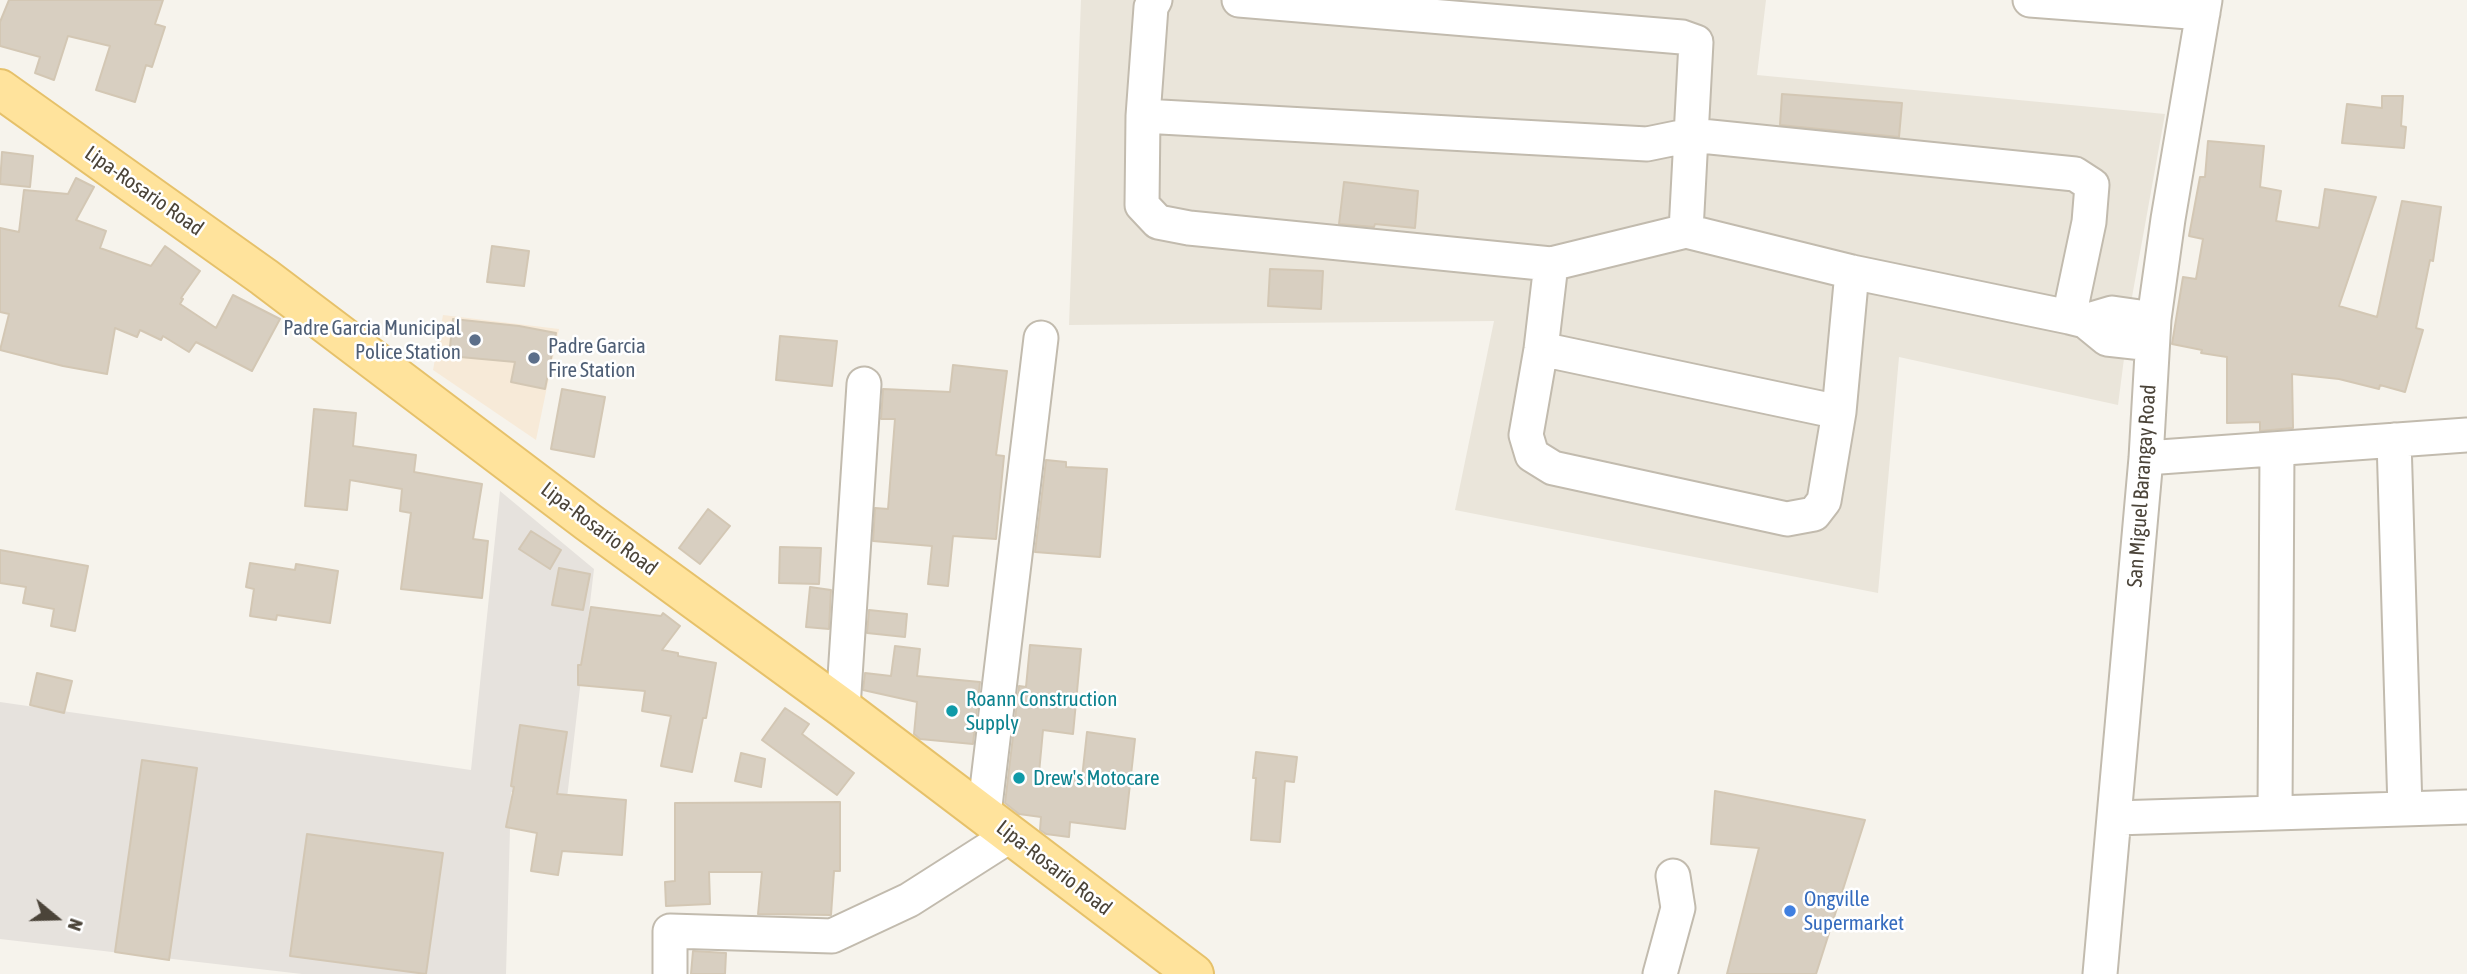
<!DOCTYPE html>
<style>
body{margin:0}
#map{position:relative;width:2467px;height:974px;overflow:hidden;background:#f6f3ec;font-family:"Asap Condensed",sans-serif}
canvas{display:block}
.north{position:absolute;left:21px;top:883px;width:70px;height:70px;-webkit-text-stroke:5px #fff;paint-order:stroke;rotate:109deg;font-size:19px;font-weight:700;line-height:28px;text-align:center;color:#4b4439}
.north::after{content:'';display:block;margin:auto;width:24px;height:32px;background:#4b4439;clip-path:polygon(50% 0,100% 100%,50% 72%,0 100%)}
</style>
<div id="map">
<canvas width="2467" height="974"></canvas>
<div class="north">N</div>
</div>
<script>
const context = document.querySelector('canvas').getContext('2d');
context.lineJoin = 'round';
function fill(path, color) { context.fillStyle = color; context.fill(path, 'evenodd'); }
function strokePath(path, color, width, dash) { context.strokeStyle = color; context.lineWidth = width; context.lineCap = dash ? 'butt' : 'round'; context.setLineDash(dash || []); context.stroke(path); }
function label(font, color, halo, rows, align = 'center') {
  context.font = font + ' "Asap Condensed",sans-serif'; context.lineWidth = 5; context.setLineDash([]); context.textBaseline = 'middle'; context.strokeStyle = halo; context.fillStyle = color; for (const [text, x, y, turn = 0] of rows) {
    context.save(); context.translate(x, y); context.rotate((+turn || 0) * Math.PI / 180); context.textAlign = isNaN(turn) ? turn : align; if (halo) context.strokeText(text, 0, 0); context.fillText(text, 0, 0); context.restore();
  }
}
fill(new Path2D(`
 M 1081,0 L 1766,0 L 1757,75 L 2165,114 L 2132,297 L 2118,405 L 1899,357 L 1878,593 L 1455,510 L 1494,321 L 1069,325 Z`), '#eae5da');
fill(new Path2D(`
 M 443,315 L 559,329 L 536,440 L 433,370 Z`), '#f7ead8');
fill(new Path2D(`
 M 500,491 L 594,569 L 567,798 L 511,792 L 506,974 L 302,974 L 0,939 L 0,702 L 471,770 Z`), '#e6e2dd');
const building = new Path2D(`
 M 9,0 L 163,0 L 155,24 L 165,27 L 152,67 L 146,65 L 135,102 L 96,90 L 110,46 L 68,36 L 54,80 L 35,73 L 40,57 L 0,46 L 0,22 Z
 M 1782,94 L 1902,103 L 1899,137 L 1780,125 Z
 M 2382,96 L 2403,96 L 2401,126 L 2406,127 L 2404,148 L 2342,143 L 2347,104 L 2382,108 Z
 M 2208,141 L 2264,146 L 2260,187 L 2281,191 L 2276,221 L 2319,228 L 2325,189 L 2376,197 L 2339,306 L 2377,317 L 2402,201 L 2441,207 L 2433,261 L 2430,260 L 2416,328 L 2423,330 L 2405,392 L 2380,385 L 2379,389 L 2339,379 L 2292,374 L 2293,428 L 2260,431 L 2260,422 L 2227,423 L 2227,357 L 2201,353 L 2202,350 L 2172,344 L 2183,277 L 2196,279 L 2203,239 L 2189,236 L 2200,177 L 2205,177 Z
 M 2,152 L 33,156 L 30,187 L 0,184 Z
 M 76,178 L 94,187 L 76,220 L 106,231 L 100,248 L 151,266 L 165,246 L 200,271 L 181,298 L 183,299 L 180,304 L 216,328 L 233,295 L 280,319 L 252,371 L 196,342 L 189,352 L 163,336 L 161,340 L 140,330 L 137,337 L 115,328 L 107,374 L 63,366 L 0,350 L 9,314 L 0,312 L 0,228 L 19,232 L 24,190 L 68,194 Z
 M 1344,182 L 1418,191 L 1415,228 L 1375,224 L 1374,227 L 1339,224 Z
 M 492,246 L 529,251 L 524,286 L 487,282 Z
 M 1270,269 L 1323,271 L 1321,309 L 1268,306 Z
 M 453,319 L 519,326 L 556,333 L 545,389 L 511,382 L 515,362 L 449,356 Z
 M 780,336 L 837,341 L 832,386 L 776,380 Z
 M 953,365 L 1007,371 L 996,455 L 1004,456 L 996,539 L 953,536 L 948,586 L 928,584 L 932,546 L 873,541 L 875,508 L 888,509 L 895,419 L 881,419 L 883,389 L 950,392 Z
 M 562,389 L 605,397 L 594,457 L 551,449 Z
 M 314,409 L 356,413 L 353,446 L 416,455 L 414,472 L 482,484 L 473,539 L 488,541 L 482,598 L 401,589 L 411,513 L 400,511 L 402,489 L 350,480 L 347,510 L 305,506 Z
 M 1046,460 L 1066,462 L 1066,467 L 1107,469 L 1100,557 L 1035,552 Z
 M 708,509 L 730,526 L 700,564 L 679,548 Z
 M 531,531 L 561,550 L 550,569 L 519,549 Z
 M 780,547 L 821,548 L 819,584 L 779,583 Z
 M 0,550 L 88,566 L 75,631 L 51,626 L 54,609 L 23,603 L 26,587 L 0,583 Z
 M 250,563 L 295,570 L 296,564 L 338,571 L 330,623 L 277,615 L 276,620 L 250,616 L 254,589 L 246,587 Z
 M 559,568 L 590,574 L 583,610 L 552,605 Z
 M 810,587 L 831,590 L 829,629 L 806,627 Z
 M 591,607 L 661,616 L 663,613 L 680,626 L 662,650 L 678,653 L 678,656 L 716,663 L 706,718 L 703,718 L 692,772 L 661,766 L 671,716 L 642,711 L 645,691 L 578,685 L 578,665 L 581,665 Z
 M 869,610 L 907,614 L 905,637 L 867,633 Z
 M 1030,645 L 1081,649 L 1073,734 L 1043,730 L 1039,773 L 1082,778 L 1087,732 L 1135,739 L 1125,829 L 1070,822 L 1069,837 L 1046,834 L 1040,830 L 1041,817 L 1019,814 L 1005,803 L 1019,686 L 1026,687 Z
 M 895,646 L 920,649 L 917,676 L 980,682 L 973,744 L 920,739 L 914,734 L 917,702 L 863,690 L 865,673 L 891,676 Z
 M 37,673 L 72,681 L 64,713 L 30,705 Z
 M 785,708 L 809,724 L 802,734 L 854,773 L 837,795 L 762,740 Z
 M 520,725 L 567,732 L 557,794 L 626,800 L 622,855 L 562,851 L 558,875 L 531,871 L 537,833 L 506,827 L 514,787 L 511,786 Z
 M 1256,752 L 1297,757 L 1294,782 L 1285,781 L 1280,842 L 1251,840 L 1256,778 L 1253,778 Z
 M 741,753 L 765,759 L 761,787 L 735,781 Z
 M 142,760 L 197,768 L 169,960 L 115,952 Z
 M 1715,791 L 1865,820 L 1816,974 L 1727,974 L 1759,848 L 1711,844 Z
 M 840,802 L 840,871 L 834,871 L 831,915 L 758,914 L 762,872 L 709,872 L 710,904 L 666,906 L 665,882 L 675,881 L 675,803 Z
 M 307,834 L 443,853 L 426,974 L 290,956 Z
 M 693,951 L 726,953 L 725,974 L 691,974 Z`);
fill(building, '#d8cfc1');
strokePath(building, '#d3c7b4', 2);
const minor = new Path2D(`
 M 1155,0 L 1151,7 L 1143,116 L 1142,205 L 1158,222 L 1189,228 L 1551,264 L 1686,231 L 1852,272 L 2069,317 L 2085,321 L 2107,339 L 2152,344
 M 1239,0 L 1682,37 L 1696,42 L 1686,231
 M 2030,0 L 2203,13
 M 1143,116 L 1647,144 L 1691,135 L 2075,174 L 2092,185 L 2089,222 L 2069,317
 M 1551,264 L 1541,349 L 1526,435 L 1532,455 L 1553,468 L 1787,519 L 1814,514 L 1824,501 L 1839,412 L 1852,272
 M 2085,321 L 2112,313 L 2154,319
 M 1541,349 L 1839,412
 M 2394,440 L 2405,809
 M 2146,458 L 2467,435
 M 843,708 L 864,384
 M 2275,813 L 2277,449
 M 984,814 L 1041,338
 M 2115,818 L 2467,807
 M 670,974 L 670,931 L 832,936 L 909,900 L 1011,835
 M 1660,974 L 1678,908 L 1673,876
 M 2100,974 L 2146,458 L 2154,319 L 2168,219 L 2205,0`);
const major = new Path2D(`
 M 0,89 L 264,277 L 588,522 L 843,708 L 1194,974`);
strokePath(minor, '#c2bbae', 37);
strokePath(major, '#e6c16a', 42);
strokePath(minor, '#fff', 33);
strokePath(major, '#ffe39c', 38);
for (const [x, y, r, color] of [
 [475,340,7,"#5c6f8a"],
 [534,358,7,"#5c6f8a"],
 [952,711,7,"#0f9aa8"],
 [1019,778,7,"#0f9aa8"],
 [1790,911,7,"#3f7fe0"]
]) { const dot = new Path2D(); dot.arc(x, y, r, 0, 2 * Math.PI); context.fillStyle = color; context.fill(dot); strokePath(dot, '#fff', 2.5); }
label('21px', '#4b4439', '#fff', [
 ["Lipa-Rosario Road",144,191,35],
 ["San Miguel Barangay Road",2142,486,-86],
 ["Lipa-Rosario Road",599,529,37],
 ["Lipa-Rosario Road",1054,868,38]
]);
label('21px', '#4e5e75', '#fff', [
 ["Padre Garcia Municipal",461,328],
 ["Police Station",461,352],
 ["Padre Garcia",548,346,"left"],
 ["Fire Station",548,370,"left"]
], 'right');
label('21px', '#0d838f', '#fff', [
 ["Roann Construction",966,699],
 ["Supply",966,723],
 ["Drew's Motocare",1033,778]
], 'left');
label('21px', '#366cbe', '#fff', [
 ["Ongville",1804,899],
 ["Supermarket",1804,923]
], 'left');
</script>
